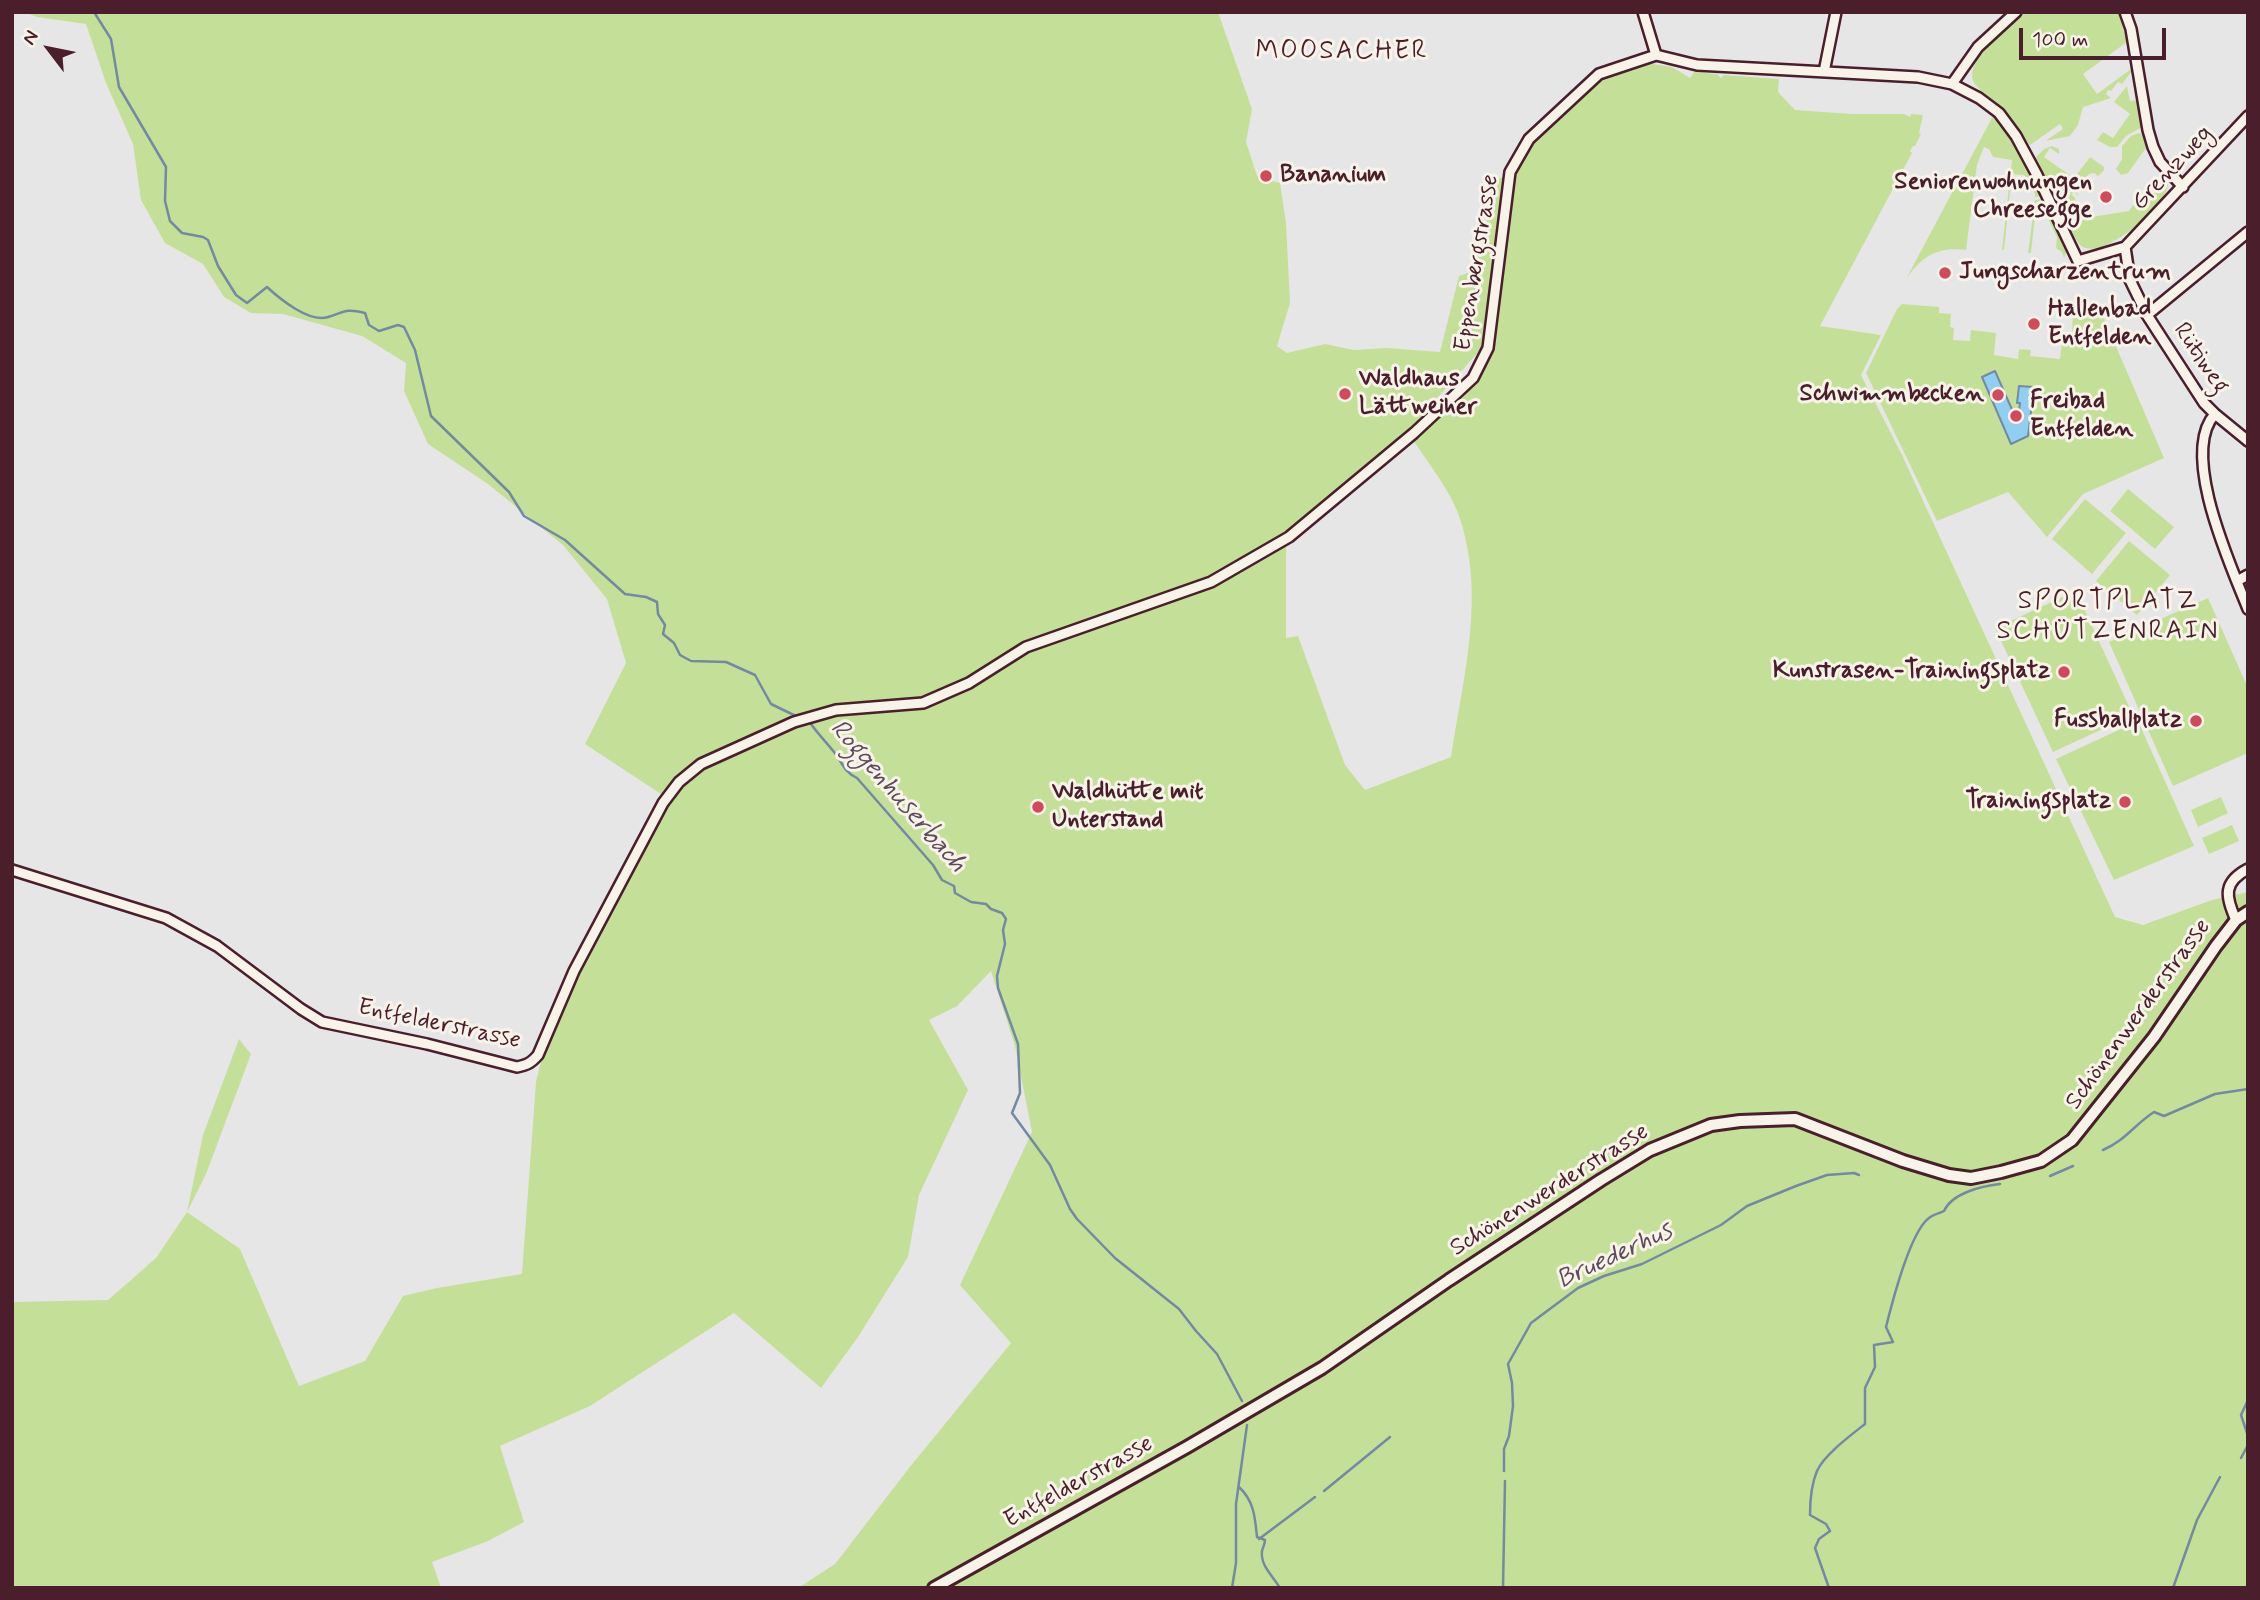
<!DOCTYPE html>
<meta charset="utf-8">
<style>
body{margin:0}
#map{position:relative;width:2260px;height:1600px;overflow:hidden;background:#e7e6e7;font-family:Mynerve,sans-serif}
canvas{display:block}
.frame{position:absolute;inset:0;border:14px solid #4a1f2b;pointer-events:none}
.north{position:absolute;left:14px;top:14px;width:70px;height:70px;-webkit-text-stroke:5px #f7f3e8;paint-order:stroke;rotate:302deg;font-size:19px;font-weight:700;line-height:28px;text-align:center;color:#4a1f2b}
.north::after{content:'';display:block;margin:auto;width:24px;height:32px;background:#4a1f2b;clip-path:polygon(50% 0,100% 100%,50% 72%,0 100%)}
.scale{position:absolute;left:2019px;top:28px;width:147px;height:32px;box-sizing:border-box;border:4px solid #4a1f2b;border-top:0;padding-left:9px;font-size:21px;line-height:24px;white-space:nowrap;color:#4a1f2b;-webkit-text-stroke:5px #f7f3e8;paint-order:stroke}
</style>
<div id="map">
<canvas width="2260" height="1600"></canvas>
<div class="frame"></div>
<div class="north">N</div>
<div class="scale">100 m</div>
</div>
<script>
const context = document.querySelector('canvas').getContext('2d');
context.lineJoin = 'round';
function fill(path, color) { context.fillStyle = color; context.fill(path, 'evenodd'); }
function strokePath(path, color, width, dash) { context.strokeStyle = color; context.lineWidth = width; context.lineCap = dash ? 'butt' : 'round'; context.setLineDash(dash || []); context.stroke(path); }
function label(font, color, halo, rows, align = 'center') {
  context.font = font + ' Mynerve,sans-serif'; context.lineWidth = 6; context.setLineDash([]); context.textBaseline = 'middle'; context.strokeStyle = halo; context.fillStyle = color; for (const [text, x, y, turn = 0] of rows) {
    context.save(); context.translate(x, y); context.rotate((+turn || 0) * Math.PI / 180); context.textAlign = isNaN(turn) ? turn : align; if (halo) context.strokeText(text, 0, 0); context.fillText(text, 0, 0); context.restore();
  }
}
fill(new Path2D(`
 M 24,12 L 1218,12 L 1252,109 L 1246,142 L 1257,176 L 1280,183 L 1286,223 L 1290,303 L 1277,346 L 1287,353 L 1325,344 L 1354,350 L 1387,348 L 1440,352 L 1459,276 L 1475,270 L 1496,179 L 1508,176 L 1491,338 L 1415,423 L 1494,351 L 1513,165 L 1529,139 L 1599,74 L 1634,61 L 1672,67 L 1690,78 L 1694,72 L 1717,74 L 1721,78 L 1724,75 L 1779,79 L 1778,92 L 1795,110 L 1852,114 L 1904,114 L 1910,117 L 1911,114 L 1923,115 L 1919,133 L 1921,134 L 1915,146 L 1913,146 L 1910,151 L 1912,153 L 1820,326 L 1881,335 L 1861,375 L 1902,455 L 2115,917 L 2143,925 L 2212,900 L 2248,892 L 2248,1588 L 798,1588 L 835,1564 L 909,1468 L 1011,1343 L 960,1285 L 1032,1132 L 1015,1046 L 991,971 L 957,1006 L 929,1020 L 968,1090 L 919,1195 L 908,1257 L 858,1337 L 821,1388 L 734,1313 L 590,1406 L 500,1446 L 524,1522 L 488,1541 L 432,1562 L 441,1588 L 12,1588 L 12,1302 L 108,1300 L 156,1258 L 187,1212 L 203,1135 L 239,1039 L 251,1054 L 206,1174 L 187,1212 L 240,1249 L 299,1386 L 365,1361 L 403,1296 L 437,1288 L 522,1274 L 536,1082 L 540,1065 L 573,984 L 670,800 L 585,744 L 626,663 L 607,599 L 563,545 L 488,484 L 428,444 L 404,391 L 406,363 L 362,336 L 283,314 L 251,313 L 224,297 L 203,264 L 165,243 L 141,200 L 133,144 L 106,83 L 86,24 L 37,17 ZM 1407,431 C 1422,454 1449,489 1458,513 C 1487,593 1463,677 1451,757 L 1365,790 L 1345,765 L 1298,636 L 1286,638 L 1286,531 Z
 M 2026,12 L 2118,12 L 2127,42 L 2083,74 L 2097,94 L 2131,69 L 2132,71 L 2122,84 L 2118,82 L 2111,91 L 2108,90 L 2106,94 L 2111,98 L 2083,107 L 2078,125 L 2070,136 L 2045,141 L 2063,129 L 2060,124 L 2030,145 C 2019,134 2011,117 2000,106 C 1992,98 1981,92 1975,84 C 1960,62 2011,25 2026,12 Z
 M 2127,86 L 2130,101 L 2138,100 L 2142,127 L 2126,136 L 2117,147 L 2110,147 L 2097,140 L 2103,132 L 2113,138 L 2130,114 L 2114,102 Z
 M 1993,116 L 2014,144 L 2041,196 L 2035,197 L 2035,194 L 2024,175 L 2012,174 L 2004,250 L 2002,250 L 2012,160 L 1993,157 L 1989,149 L 1984,147 L 1977,165 L 1966,250 C 1938,246 1922,256 1906,279 Z
 M 2139,133 L 2144,135 L 2146,148 L 2128,173 L 2121,175 L 2116,169 L 2122,159 L 2122,146 L 2131,136 Z
 M 2052,146 L 2059,149 L 2059,154 L 2050,148 L 2044,157 L 2074,178 L 2090,157 L 2104,167 L 2104,170 L 2098,176 L 2094,173 L 2089,174 L 2078,187 L 2052,191 L 2035,158 L 2044,149 Z
 M 2163,177 L 2168,184 C 2168,204 2106,259 2083,247 C 2076,243 2072,231 2069,224 L 2076,219 L 2065,196 L 2056,200 L 2055,197 L 2063,192 L 2076,191 L 2079,196 L 2074,192 L 2071,194 L 2075,198 L 2079,219 L 2129,211 L 2145,189 L 2149,187 L 2153,190 Z
 M 2042,199 L 2066,246 L 2067,250 L 2064,258 L 2062,252 L 2056,248 L 2057,237 L 2047,217 L 2035,216 L 2031,253 L 2028,253 L 2035,200 Z
 M 1902,304 L 1939,307 L 1939,313 L 1951,314 L 1950,327 L 1954,328 L 1953,340 L 1970,341 L 1971,330 L 1996,333 L 1994,355 L 2018,359 L 2019,349 L 2031,350 L 2030,356 L 2060,359 L 2063,335 L 2072,336 L 2073,305 L 2100,309 L 2164,458 L 2083,494 L 2047,537 L 2008,492 L 1937,521 L 1866,373 L 1897,309 Z
 M 2128,489 L 2174,527 L 2155,549 L 2110,511 Z
 M 2085,499 L 2126,533 L 2092,574 L 2052,539 Z
 M 2129,541 L 2170,575 L 2137,615 L 2096,581 Z
 M 2076,591 L 2133,715 L 2053,752 L 1995,628 Z
 M 2208,598 L 2248,688 L 2248,753 L 2173,786 L 2109,642 Z
 M 2138,721 L 2194,846 L 2114,880 L 2056,759 Z
 M 2221,797 L 2228,813 L 2198,827 L 2191,810 Z
 M 2232,825 L 2239,841 L 2209,854 L 2202,838 Z`), '#c4e098');
const water = new Path2D(`
 M 1995,371 L 2014,414 L 2019,411 L 2020,403 L 2017,403 L 2019,386 L 2034,387 L 2028,436 L 2011,444 L 1982,377 Z`);
fill(water, '#90cff1');
strokePath(water, '#7489a2', 2);
strokePath(new Path2D(`
 M 94,12 L 111,39 L 119,87 L 166,167 L 165,201 L 170,221 L 182,233 L 203,237 L 208,240 L 218,266 L 236,295 L 247,303 L 267,287 C 280,299 309,323 328,317 C 345,312 345,308 365,313 L 369,325 L 379,331 L 398,325 L 404,327 L 415,350 L 431,416 L 509,492 L 524,516 L 565,540 L 625,594 L 646,597 L 657,602 L 658,614 L 665,625 L 663,634 L 674,643 L 680,655 L 691,661 L 726,662 L 755,675 L 771,704 L 798,717
 M 811,724 C 818,734 827,743 834,752 C 843,763 843,771 857,778 L 933,865 L 942,880 L 954,886 L 955,893 L 971,902 L 986,904 L 991,909 L 1002,913 L 1006,919 L 1003,930 L 1005,944 L 997,976 L 998,988 L 1018,1044 L 1020,1093 L 1012,1113 L 1050,1165 L 1070,1209 L 1077,1219 L 1115,1258 L 1179,1309 L 1196,1331 L 1217,1354 L 1242,1401
 M 2103,1150 C 2126,1140 2134,1125 2154,1112 L 2164,1116 L 2215,1094 L 2248,1089
 M 2050,1176 L 2073,1166
 M 2248,1400 L 2241,1415 L 2248,1436
 M 2241,1458 L 2248,1445
 M 1504,1471 L 1504,1449 L 1509,1436 L 1513,1406 L 1512,1383 L 1508,1364 L 1531,1323 L 1578,1288 L 1604,1276 L 1642,1264 L 1721,1225 L 1747,1206 L 1796,1186 L 1827,1175 L 1854,1173 L 1859,1175
 M 1239,1487 C 1254,1501 1255,1517 1257,1537 L 1265,1540 C 1265,1544 1263,1547 1262,1551 C 1260,1566 1274,1577 1280,1588
 M 1324,1491 L 1390,1437
 M 1259,1539 L 1315,1497
 M 1232,1588 L 1236,1563 L 1236,1504 L 1247,1425
 M 1503,1588 L 1505,1481
 M 1829,1588 L 1815,1548 L 1819,1539 L 1830,1531 L 1826,1524 L 1810,1515 C 1810,1501 1811,1485 1817,1471 C 1824,1455 1851,1435 1865,1424 L 1865,1388 L 1875,1367 L 1874,1345 L 1893,1342 L 1886,1327 C 1892,1303 1910,1232 1929,1218 C 1932,1215 1940,1213 1944,1211 C 1952,1193 1982,1186 2000,1184
 M 2173,1588 L 2197,1520 L 2220,1477`), '#7489a2', 2.5);
const minor = new Path2D(`
 M 1643,12 L 1656,55
 M 2125,12 L 2131,29 L 2148,130 L 2153,147 L 2160,162 L 2183,187
 M 1824,72 L 1836,12
 M 1952,84 L 1978,47 L 2016,12
 M 2125,247 L 2130,280 L 2147,315 L 2204,403 L 2215,414 L 2248,441
 M 2147,315 L 2248,232
 M 2215,414 C 2179,453 2231,566 2248,609
 M 2237,581 L 2248,575
 M 12,870 L 166,918 L 217,946 L 301,1009 L 322,1022 L 427,1044 L 517,1067 C 527,1065 531,1063 538,1055 L 574,971 L 663,803 L 679,782 L 701,764 L 794,722 L 836,710 L 923,703 L 969,683 L 1026,647 L 1211,582 L 1289,537 L 1414,433 L 1473,378 L 1488,348 L 1510,172 L 1529,139 L 1599,74 L 1656,55 L 1697,65 L 1918,77 L 1952,84 L 1979,98 L 1999,113 L 2016,136 L 2037,175 L 2078,261 L 2125,247 L 2248,116
 M 2236,920 C 2225,896 2223,882 2248,869`);
const tertiary = new Path2D(`
 M 934,1588 L 1187,1447 L 1322,1368 L 1449,1280 L 1601,1180 L 1650,1150 L 1711,1125 L 1740,1121 L 1795,1119 L 1903,1161 L 1949,1175 L 1971,1178 L 2001,1172 L 2041,1161 L 2072,1140 L 2154,1037 L 2216,946 L 2236,920 L 2248,912`);
strokePath(minor, '#4a1f2b', 14);
strokePath(tertiary, '#4a1f2b', 16);
strokePath(minor, '#f7f3e8', 9);
strokePath(tertiary, '#f7f3e8', 10);
for (const [x, y, r, color] of [
 [1266,176,7,"#d1495b"],
 [2106,197,7,"#d1495b"],
 [1945,273,7,"#d1495b"],
 [2034,324,7,"#d1495b"],
 [1345,394,7,"#d1495b"],
 [1998,395,7,"#d1495b"],
 [2016,416,7,"#d1495b"],
 [2064,672,7,"#d1495b"],
 [2196,721,7,"#d1495b"],
 [2125,802,7,"#d1495b"],
 [1038,807,7,"#d1495b"]
]) { const dot = new Path2D(); dot.arc(x, y, r, 0, 2 * Math.PI); context.fillStyle = color; context.fill(dot); strokePath(dot, '#f7f3e8', 2.5); }
label('24px', '#4a1f2b', '#f7f3e8', [
 ["Grenzweg",2173,169,-47],
 ["Eppenbergstrasse",1478,263,-81],
 ["Rütiweg",2200,359,56],
 ["Schönenwerderstrasse",2139,1015,-54],
 ["Entfelderstrasse",439,1025,12],
 ["Schönenwerderstrasse",1550,1191,-32],
 ["Entfelderstrasse",1079,1483,-29]
]);
label('bold 24px', '#4a1f2b', '#f7f3e8', [
 ["Bananium",1280,176],
 ["Seniorenwohnungen",2092,183,"right"],
 ["Chreesegge",2092,211,"right"],
 ["Jungscharzentrum",1959,273],
 ["Hallenbad",2048,310],
 ["Entfelden",2048,338],
 ["Waldhaus",1359,380],
 ["Lättweiher",1359,408],
 ["Schwimmbecken",1984,395,"right"],
 ["Freibad",2030,402],
 ["Entfelden",2030,430],
 ["Kunstrasen-Trainingsplatz",2050,672,"right"],
 ["Fussballplatz",2182,721,"right"],
 ["Waldhütte mit",1052,793],
 ["Unterstand",1052,821],
 ["Trainingsplatz",2111,802,"right"]
], 'left');
context.letterSpacing = '2px';
label('26px', '#4a1f2b', '#f7f3e8', [
 ["MOOSACHER",1342,53],
 ["SPORTPLATZ",2108,603],
 ["SCHÜTZENRAIN",2108,633]
]);
context.letterSpacing = '0px';
label('italic 26px', '#5c4b5c', '#f7f3e8', [
 ["Roggenhuserbach",897,797,49],
 ["Bruederhus",1615,1257,-25]
]);
</script>
